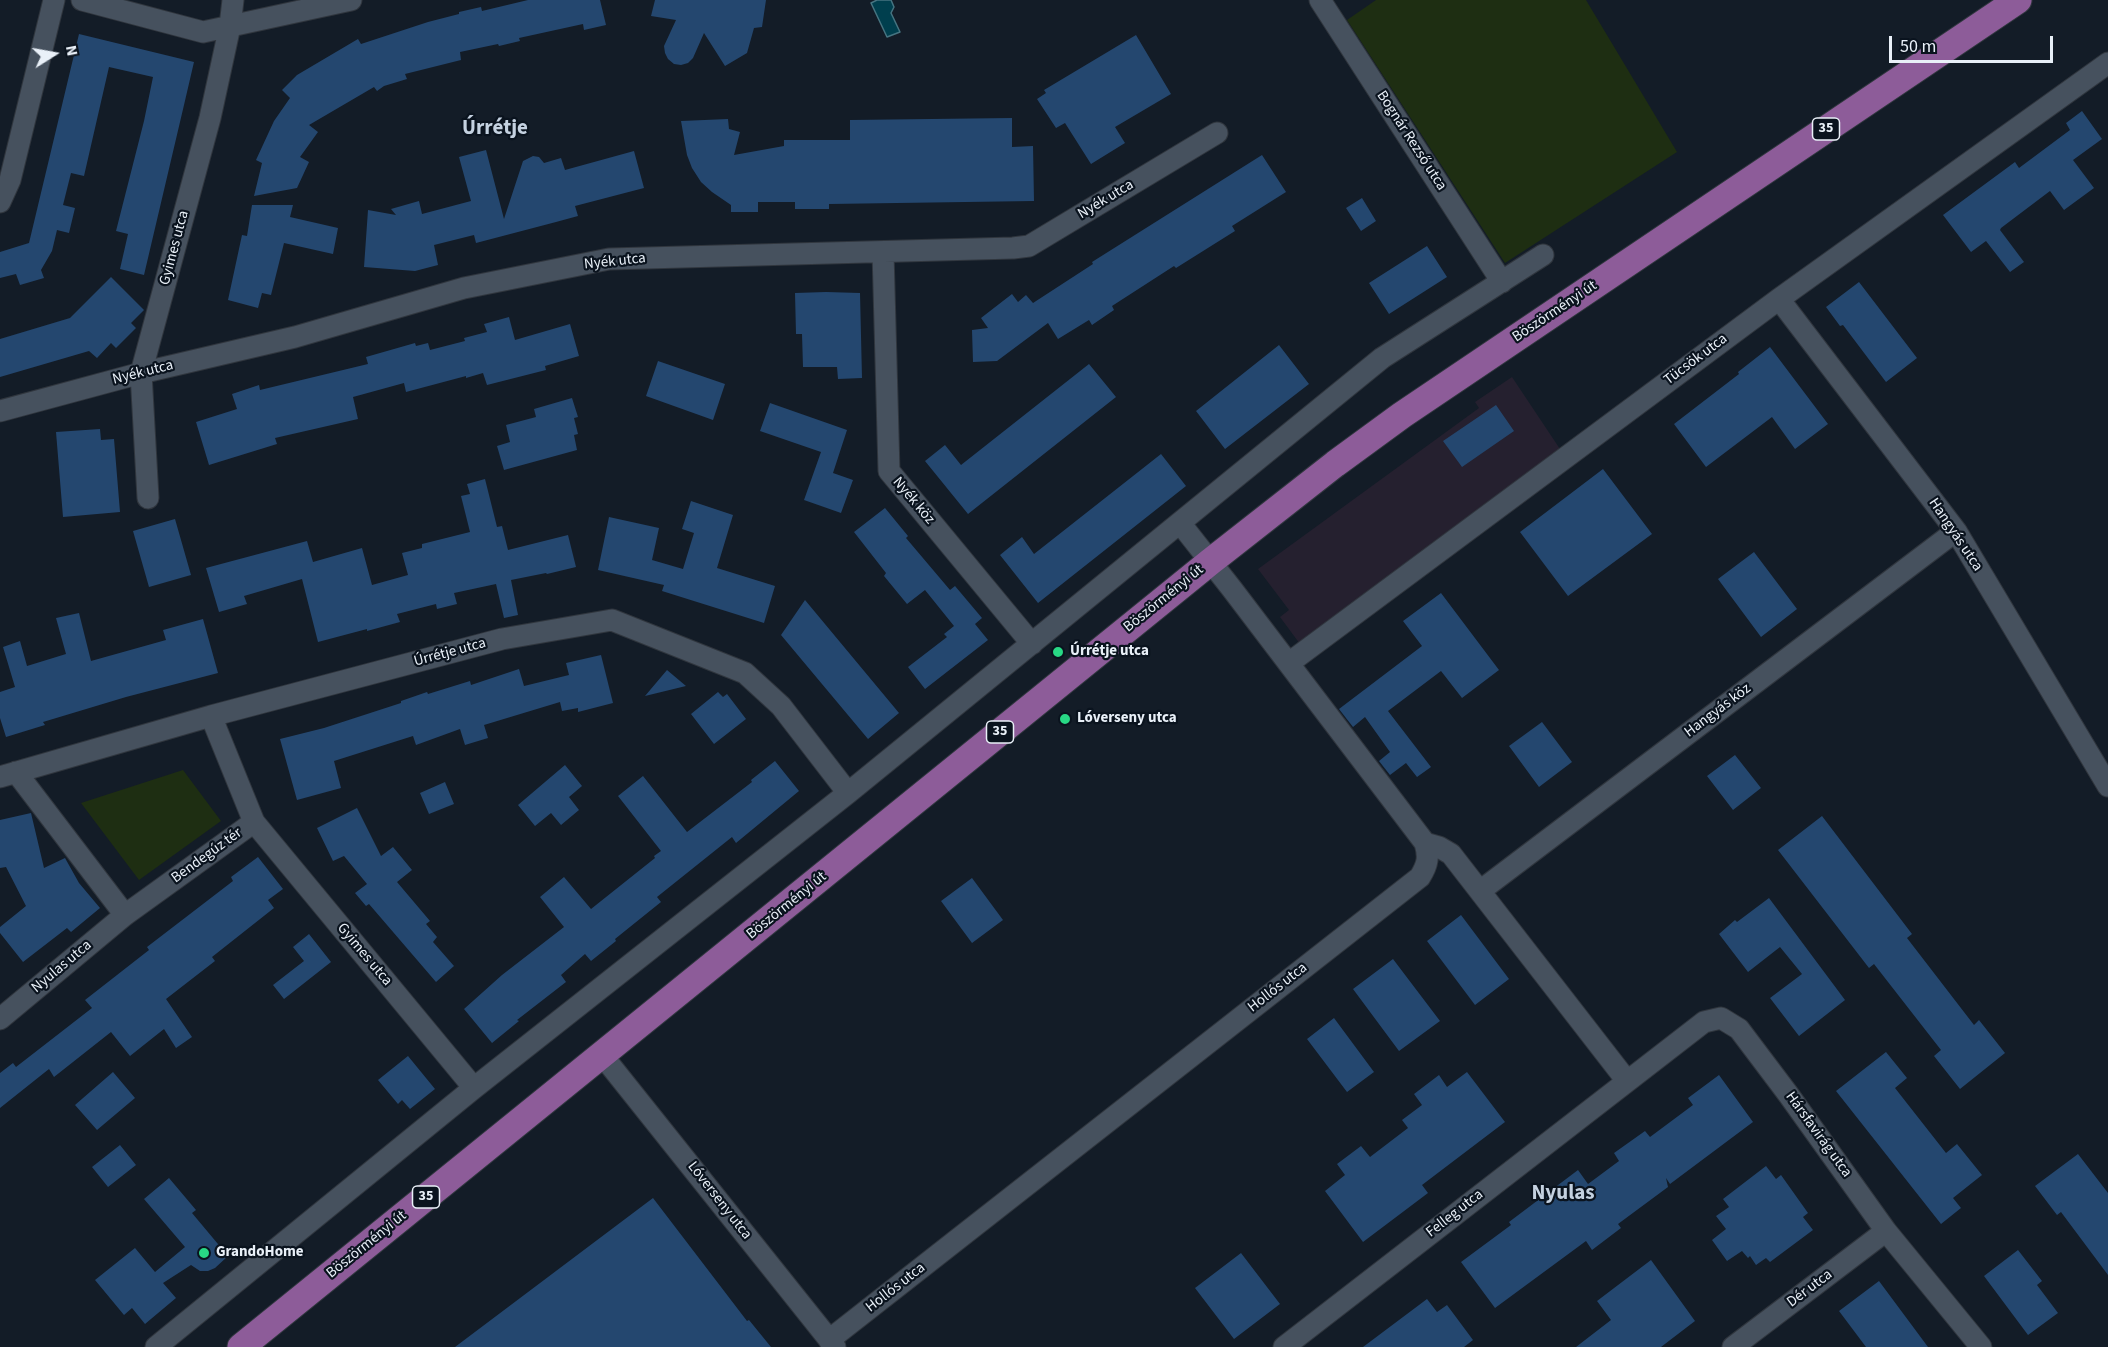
<!DOCTYPE html>
<meta charset="utf-8">
<style>
body{margin:0}
#map{position:relative;width:2108px;height:1347px;overflow:hidden;background:#131c27;font-family:"Source Sans 3",sans-serif}
canvas{display:block}
.north{position:absolute;left:24px;top:24px;width:60px;height:60px;-webkit-text-stroke:4px #0a131e;paint-order:stroke;rotate:79deg;font-size:16px;font-weight:700;line-height:24px;text-align:center;color:#e9f0f8}
.north::after{content:'';display:block;margin:auto;width:21px;height:27px;background:#e9f0f8;clip-path:polygon(50% 0,100% 100%,50% 72%,0 100%)}
.scale{position:absolute;left:1889px;top:36px;width:164px;height:27px;box-sizing:border-box;border:3px solid #e9f0f8;border-top:0;padding-left:8px;font-size:18px;line-height:21px;white-space:nowrap;color:#e9f0f8;-webkit-text-stroke:4px #0a131e;paint-order:stroke}
</style>
<div id="map">
<canvas width="2108" height="1347"></canvas>
<div class="north">N</div>
<div class="scale">50 m</div>
</div>
<script>
const context = document.querySelector('canvas').getContext('2d');
context.lineJoin = 'round';
function fill(path, color) { context.fillStyle = color; context.fill(path, 'evenodd'); }
function strokePath(path, color, width, dash) { context.strokeStyle = color; context.lineWidth = width; context.lineCap = dash ? 'butt' : 'round'; context.setLineDash(dash || []); context.stroke(path); }
function label(font, color, halo, rows, align = 'center') {
  context.font = font + ' "Source Sans 3",sans-serif'; context.lineWidth = 4.5; context.setLineDash([]); context.textBaseline = 'middle'; context.strokeStyle = halo; context.fillStyle = color; for (const [text, x, y, turn = 0] of rows) {
    context.save(); context.translate(x, y); context.rotate((+turn || 0) * Math.PI / 180); context.textAlign = isNaN(turn) ? turn : align; if (halo) context.strokeText(text, 0, 0); context.fillText(text, 0, 0); context.restore();
  }
}
fill(new Path2D(`
 M 1512,377 L 1562,452 L 1300,644 L 1280,617 L 1289,610 L 1258,569 L 1479,408 L 1475,402 Z`), '#25202f');
fill(new Path2D(`
 M 1376,0 L 1586,0 L 1677,152 L 1505,263 L 1347,20 Z
 M 183,770 L 221,821 L 139,880 L 81,803 Z`), '#1e2e12');
const water = new Path2D(`
 M 877,0 L 891,0 L 894,7 L 891,13 L 900,32 L 887,37 L 871,3 Z`);
fill(water, '#003f4e');
strokePath(water, '#467481', 1.5);
fill(new Path2D(`
 M 528,0 L 600,0 L 606,25 L 584,30 L 583,24 L 519,38 L 520,41 L 499,46 L 498,44 L 460,52 L 461,60 L 405,74 L 407,79 L 384,86 L 377,91 L 374,87 L 309,125 L 318,132 L 300,157 L 309,162 L 297,188 L 254,196 L 262,163 L 256,160 L 274,121 L 290,98 L 282,90 L 297,75 L 358,39 L 361,44 L 428,22 L 459,14 L 459,12 L 481,7 L 482,11 Z
 M 655,0 L 766,0 L 762,27 L 754,28 L 747,53 L 725,66 L 704,33 L 693,58 L 688,63 L 681,65 L 674,64 L 668,59 L 665,53 L 664,46 L 676,20 L 651,16 Z
 M 79,34 L 194,62 L 184,105 L 144,275 L 120,269 L 128,234 L 116,231 L 144,121 L 153,77 L 109,67 L 84,176 L 71,173 L 63,205 L 75,208 L 69,233 L 57,230 L 52,251 L 41,270 L 44,278 L 20,285 L 16,274 L 0,278 L 0,252 L 29,243 Z
 M 1136,35 L 1171,94 L 1115,127 L 1125,143 L 1091,164 L 1065,123 L 1056,128 L 1037,99 L 1046,93 L 1044,90 Z
 M 2082,111 L 2102,139 L 2073,160 L 2094,188 L 2064,210 L 2050,191 L 2001,228 L 2000,230 L 2024,262 L 2010,272 L 1986,241 L 1971,252 L 1943,215 L 2015,162 L 2019,168 L 2070,130 L 2066,123 Z
 M 1012,118 L 1012,147 L 1033,146 L 1034,201 L 829,204 L 829,209 L 795,209 L 795,202 L 758,202 L 758,212 L 731,212 L 731,205 L 712,192 L 701,182 L 692,168 L 687,155 L 681,121 L 728,119 L 729,129 L 740,132 L 734,155 L 784,146 L 784,140 L 850,140 L 850,120 Z
 M 486,150 L 504,219 L 523,161 L 533,156 L 539,157 L 544,163 L 561,158 L 565,170 L 634,151 L 644,188 L 575,206 L 578,216 L 556,222 L 476,243 L 474,235 L 434,245 L 438,265 L 415,271 L 364,267 L 368,210 L 396,215 L 391,209 L 419,201 L 422,214 L 471,201 L 459,157 Z
 M 1262,155 L 1286,192 L 1232,226 L 1235,231 L 1176,268 L 1174,266 L 1112,306 L 1114,310 L 1092,325 L 1089,320 L 1058,339 L 1048,323 L 997,361 L 973,362 L 972,330 L 988,328 L 981,318 L 1012,294 L 1018,302 L 1026,295 L 1033,303 L 1093,264 L 1092,262 Z
 M 1362,198 L 1376,221 L 1361,231 L 1346,208 Z
 M 252,205 L 293,205 L 290,217 L 338,228 L 333,254 L 284,243 L 271,295 L 262,293 L 258,308 L 228,300 L 242,235 L 247,236 Z
 M 1427,246 L 1447,277 L 1389,314 L 1369,283 Z
 M 111,277 L 144,310 L 131,323 L 136,328 L 116,348 L 111,343 L 97,358 L 89,351 L 0,377 L 0,339 L 70,318 Z
 M 1859,282 L 1917,358 L 1886,382 L 1843,325 L 1840,326 L 1826,307 Z
 M 826,292 L 860,293 L 862,378 L 838,379 L 837,367 L 803,367 L 802,334 L 796,334 L 795,293 Z
 M 509,317 L 515,340 L 570,324 L 579,356 L 545,366 L 546,370 L 487,385 L 483,373 L 466,378 L 466,376 L 406,392 L 404,383 L 353,397 L 358,419 L 275,438 L 277,444 L 209,465 L 196,422 L 237,409 L 232,394 L 259,385 L 260,390 L 368,364 L 366,357 L 415,343 L 416,346 L 428,343 L 430,350 L 465,341 L 464,338 L 487,332 L 484,324 Z
 M 1279,345 L 1309,384 L 1225,449 L 1196,411 Z
 M 1770,347 L 1828,424 L 1795,449 L 1772,417 L 1706,467 L 1674,424 L 1739,374 L 1738,372 Z
 M 658,361 L 725,384 L 713,420 L 646,396 Z
 M 1089,364 L 1116,397 L 968,514 L 925,461 L 945,445 L 961,465 Z
 M 572,398 L 578,417 L 574,418 L 578,434 L 574,435 L 577,450 L 504,470 L 497,446 L 510,442 L 506,425 L 536,417 L 534,409 Z
 M 770,403 L 847,430 L 833,473 L 853,480 L 841,513 L 804,500 L 821,452 L 760,431 Z
 M 1496,405 L 1514,431 L 1462,467 L 1443,441 Z
 M 100,429 L 101,440 L 114,439 L 120,512 L 63,517 L 56,432 Z
 M 1161,454 L 1186,486 L 1038,603 L 1000,555 L 1022,537 L 1034,554 Z
 M 1603,469 L 1652,534 L 1568,596 L 1520,532 Z
 M 485,479 L 497,527 L 502,526 L 508,550 L 568,535 L 576,567 L 547,574 L 546,573 L 511,580 L 518,615 L 504,618 L 496,584 L 454,593 L 457,604 L 437,609 L 436,604 L 397,614 L 400,622 L 367,631 L 367,629 L 318,642 L 302,579 L 244,596 L 247,604 L 219,612 L 206,568 L 307,541 L 313,562 L 362,548 L 372,585 L 408,575 L 402,553 L 422,548 L 422,544 L 470,532 L 461,496 L 470,494 L 467,484 Z
 M 691,501 L 733,515 L 717,568 L 775,586 L 764,623 L 662,591 L 664,585 L 598,570 L 609,517 L 659,528 L 652,560 L 683,569 L 694,533 L 682,529 Z
 M 885,508 L 908,536 L 906,538 L 950,590 L 955,586 L 982,618 L 975,624 L 988,640 L 925,689 L 908,667 L 947,637 L 944,634 L 954,626 L 925,590 L 907,604 L 884,576 L 886,573 L 854,532 Z
 M 175,519 L 191,575 L 149,587 L 133,531 Z
 M 1754,552 L 1797,609 L 1761,637 L 1718,579 Z
 M 1441,593 L 1499,670 L 1462,698 L 1441,671 L 1388,711 L 1431,767 L 1417,777 L 1406,763 L 1390,775 L 1379,761 L 1390,752 L 1365,717 L 1353,727 L 1339,709 L 1422,646 L 1403,621 Z
 M 805,600 L 899,713 L 868,739 L 781,635 Z
 M 79,613 L 91,661 L 166,640 L 163,630 L 203,619 L 218,673 L 126,697 L 43,722 L 45,725 L 6,737 L 0,718 L 0,692 L 15,687 L 3,647 L 20,641 L 27,666 L 66,654 L 56,618 Z
 M 601,655 L 613,703 L 578,712 L 578,708 L 562,711 L 560,702 L 484,725 L 488,738 L 465,745 L 460,729 L 416,745 L 413,736 L 334,761 L 341,788 L 297,800 L 280,739 L 324,728 L 401,703 L 401,701 L 427,692 L 428,694 L 470,681 L 471,685 L 519,669 L 524,686 L 569,675 L 566,663 Z
 M 667,670 L 686,686 L 645,696 Z
 M 718,692 L 723,697 L 727,694 L 746,719 L 714,744 L 691,714 Z
 M 1542,722 L 1572,762 L 1539,787 L 1509,746 Z
 M 1735,755 L 1761,788 L 1733,810 L 1707,776 Z
 M 775,761 L 799,791 L 736,843 L 732,837 L 657,897 L 661,902 L 615,939 L 616,941 L 591,961 L 585,954 L 561,975 L 566,982 L 517,1020 L 519,1021 L 492,1043 L 464,1009 L 502,975 L 564,927 L 540,897 L 564,877 L 591,909 L 655,858 L 654,856 L 661,851 L 618,796 L 643,776 L 687,832 L 752,782 L 751,780 Z
 M 565,765 L 582,786 L 569,797 L 579,810 L 561,825 L 551,813 L 535,826 L 518,805 Z
 M 445,782 L 454,804 L 429,814 L 420,793 Z
 M 357,808 L 381,856 L 393,847 L 412,870 L 397,882 L 430,921 L 426,924 L 437,937 L 433,942 L 454,966 L 436,982 L 369,904 L 366,906 L 355,893 L 367,884 L 344,856 L 333,861 L 317,828 Z
 M 31,813 L 44,868 L 65,858 L 79,883 L 100,908 L 71,932 L 67,928 L 23,962 L 0,933 L 0,927 L 26,906 L 6,867 L 0,868 L 0,820 Z
 M 1822,816 L 1912,934 L 1907,938 L 1974,1025 L 1979,1020 L 2005,1053 L 1960,1089 L 1934,1056 L 1941,1050 L 1874,964 L 1869,968 L 1778,850 Z
 M 258,857 L 283,889 L 268,900 L 274,908 L 212,957 L 215,961 L 166,999 L 192,1037 L 176,1048 L 164,1029 L 130,1056 L 111,1032 L 54,1077 L 49,1069 L 0,1108 L 0,1073 L 13,1063 L 16,1067 L 92,1008 L 85,1000 L 149,950 L 147,947 L 233,881 L 231,877 Z
 M 972,878 L 1003,920 L 972,943 L 941,901 Z
 M 1769,898 L 1845,1000 L 1799,1036 L 1770,998 L 1802,974 L 1780,947 L 1748,972 L 1719,934 L 1735,920 L 1737,922 Z
 M 1461,915 L 1509,979 L 1475,1005 L 1427,941 Z
 M 309,934 L 331,962 L 284,999 L 273,985 L 304,961 L 293,947 Z
 M 1393,959 L 1440,1021 L 1399,1051 L 1353,989 Z
 M 1334,1018 L 1374,1072 L 1347,1092 L 1307,1039 Z
 M 1886,1052 L 1907,1078 L 1895,1088 L 1946,1153 L 1957,1144 L 1982,1175 L 1953,1198 L 1961,1208 L 1941,1224 L 1836,1091 Z
 M 408,1056 L 435,1089 L 410,1109 L 402,1100 L 398,1104 L 378,1080 Z
 M 113,1072 L 135,1098 L 97,1130 L 75,1105 Z
 M 1467,1072 L 1505,1122 L 1422,1185 L 1428,1193 L 1363,1242 L 1325,1191 L 1345,1175 L 1337,1164 L 1361,1146 L 1370,1157 L 1408,1128 L 1402,1120 L 1422,1105 L 1414,1094 L 1439,1075 L 1447,1087 Z
 M 1719,1075 L 1753,1122 L 1670,1184 L 1666,1178 L 1668,1187 L 1618,1224 L 1621,1228 L 1592,1250 L 1586,1241 L 1495,1308 L 1461,1262 L 1511,1225 L 1509,1222 L 1578,1170 L 1588,1184 L 1619,1161 L 1614,1153 L 1645,1131 L 1650,1137 L 1693,1105 L 1688,1098 Z
 M 120,1145 L 136,1165 L 108,1187 L 92,1167 Z
 M 2078,1154 L 2108,1193 L 2108,1275 L 2061,1212 L 2057,1215 L 2035,1186 Z
 M 1766,1166 L 1776,1179 L 1781,1175 L 1808,1213 L 1803,1217 L 1813,1230 L 1770,1262 L 1766,1258 L 1756,1265 L 1750,1256 L 1748,1258 L 1742,1251 L 1727,1261 L 1712,1240 L 1726,1229 L 1716,1216 L 1729,1207 L 1723,1199 Z
 M 169,1178 L 196,1210 L 192,1213 L 228,1256 L 215,1268 L 208,1271 L 200,1271 L 191,1265 L 163,1283 L 176,1298 L 145,1324 L 132,1308 L 124,1315 L 95,1280 L 135,1248 L 155,1272 L 185,1247 L 144,1199 Z
 M 653,1198 L 747,1321 L 749,1320 L 771,1347 L 455,1347 Z
 M 2018,1250 L 2042,1281 L 2037,1285 L 2058,1313 L 2028,1335 L 1984,1276 Z
 M 1241,1253 L 1280,1304 L 1234,1339 L 1195,1288 Z
 M 1651,1260 L 1695,1321 L 1661,1347 L 1576,1347 L 1611,1320 L 1597,1301 Z
 M 1879,1281 L 1928,1347 L 1866,1347 L 1839,1311 Z
 M 1427,1299 L 1437,1312 L 1447,1305 L 1473,1340 L 1464,1347 L 1363,1347 Z`), '#24476f');
const minor = new Path2D(`
 M 82,0 L 203,32 L 351,0
 M 1320,0 L 1502,282
 M 0,202 L 10,180 L 54,0
 M 883,252 L 889,471 L 1032,644
 M 1779,299 L 1956,531 L 2108,786
 M 0,411 L 141,373 L 295,337 L 464,288 L 609,259 L 1013,248 L 1029,246 L 1217,133
 M 148,498 L 141,373 L 210,118 L 230,26 L 233,0
 M 1289,663 L 1779,299 L 2108,63
 M 211,716 L 254,822 L 474,1088
 M 16,772 L 125,915
 M 0,777 L 211,716 L 502,639 L 612,620 L 745,673 L 781,706 L 848,793
 M 1425,843 L 1439,847 L 1451,854 L 1627,1081
 M 1480,891 L 1956,531
 M 0,1019 L 125,915 L 254,822
 M 602,1055 L 835,1347
 M 829,1340 L 1420,877 C 1428,864 1429,857 1425,843 L 1232,589 L 1180,523
 M 156,1347 L 474,1088 L 848,793 L 1382,358 L 1543,255
 M 1284,1347 L 1704,1022 L 1721,1018 L 1739,1029 L 1788,1094 L 1886,1231 L 1981,1347
 M 1733,1347 L 1886,1231`);
const major = new Path2D(`
 M 241,1347 L 1210,562 L 1335,464 L 1402,415 L 2018,0`);
strokePath(minor, '#30363e', 23);
strokePath(major, '#30363e', 29);
strokePath(minor, '#46515e', 21);
strokePath(major, '#8d5c99', 27);
for (const [x, y, r, color] of [
 [1058,652,6,"#28d885"],
 [1065,719,6,"#28d885"],
 [204,1253,6,"#28d885"]
]) { const dot = new Path2D(); dot.arc(x, y, r, 0, 2 * Math.PI); context.fillStyle = color; context.fill(dot); strokePath(dot, '#0a131e', 2); }
for (const [x, y, w] of [
 [1826,129,27],
 [1000,732,27],
 [426,1197,27]
]) { const box = new Path2D(); box.roundRect(x - w / 2, y - 11, w, 22, 4.5); context.fillStyle = '#0a131e'; context.fill(box); strokePath(box, '#e9f0f8', 1.5); }
label('bold 14px', '#e9f0f8', null, [
 ["35",1826,129],
 ["35",1000,732],
 ["35",426,1197]
]);
label('15px', '#e9f0f8', '#0a131e', [
 ["Bognár Rezső utca",1411,141,57],
 ["Nyék utca",1106,200,-31],
 ["Gyimes utca",175,248,-75],
 ["Nyék utca",615,262,-6],
 ["Böszörményi út",1555,312,-34],
 ["Tücsök utca",1696,360,-37],
 ["Nyék utca",143,373,-14],
 ["Nyék köz",913,501,50],
 ["Hangyás utca",1955,535,56],
 ["Böszörményi út",1164,599,-39],
 ["Úrrétje utca",450,653,-15],
 ["Hangyás köz",1718,711,-37],
 ["Bendegúz tér",207,856,-36],
 ["Böszörményi út",787,906,-39],
 ["Gyimes utca",364,955,50],
 ["Nyulas utca",62,967,-40],
 ["Hollós utca",1278,988,-38],
 ["Hársfavirág utca",1818,1135,54],
 ["Lóverseny utca",719,1201,52],
 ["Felleg utca",1455,1214,-38],
 ["Böszörményi út",367,1245,-39],
 ["Hollós utca",896,1288,-38],
 ["Dér utca",1810,1289,-37]
]);
label('bold 15px', '#e9f0f8', '#0a131e', [
 ["Úrrétje utca",1070,652],
 ["Lóverseny utca",1077,719],
 ["GrandoHome",216,1253]
], 'left');
label('bold 21px', '#c4d1e0', '#0a131e', [
 ["Úrrétje",495,129],
 ["Nyulas",1563,1194]
]);
</script>
